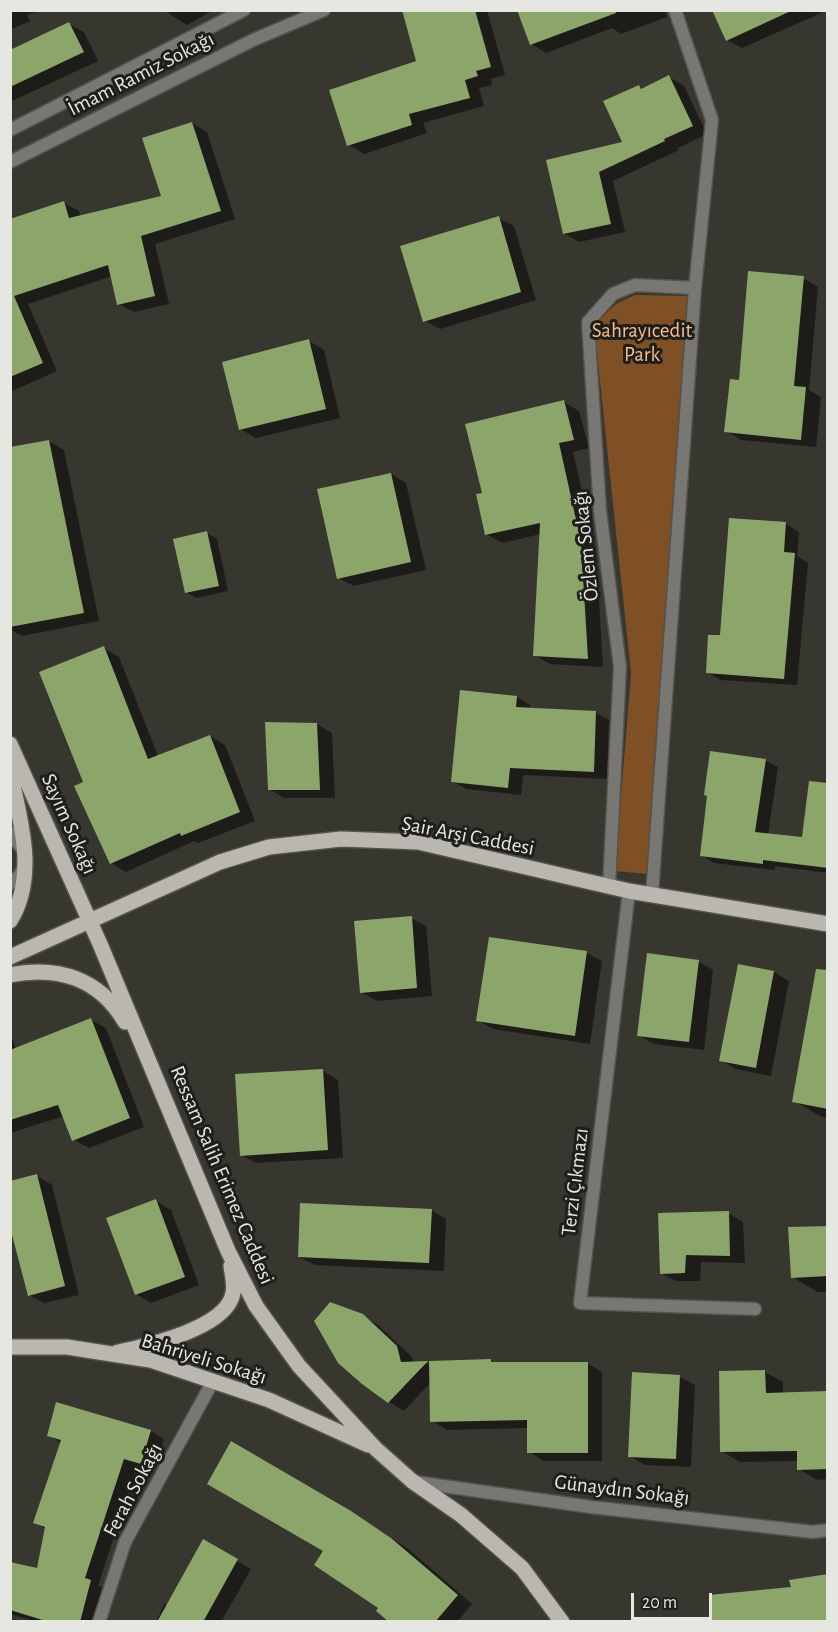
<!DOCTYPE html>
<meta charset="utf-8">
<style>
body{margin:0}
#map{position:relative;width:838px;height:1632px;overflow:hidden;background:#37362f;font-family:"Alegreya Sans",sans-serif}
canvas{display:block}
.frame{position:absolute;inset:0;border:12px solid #e7e7e2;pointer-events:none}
.scale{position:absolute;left:631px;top:1593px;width:81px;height:27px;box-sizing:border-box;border:3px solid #e7e7e2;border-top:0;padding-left:8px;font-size:18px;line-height:21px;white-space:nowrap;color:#e7e7e2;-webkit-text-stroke:4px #1e1e1a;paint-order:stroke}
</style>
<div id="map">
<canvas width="838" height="1632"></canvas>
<div class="frame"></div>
<div class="scale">20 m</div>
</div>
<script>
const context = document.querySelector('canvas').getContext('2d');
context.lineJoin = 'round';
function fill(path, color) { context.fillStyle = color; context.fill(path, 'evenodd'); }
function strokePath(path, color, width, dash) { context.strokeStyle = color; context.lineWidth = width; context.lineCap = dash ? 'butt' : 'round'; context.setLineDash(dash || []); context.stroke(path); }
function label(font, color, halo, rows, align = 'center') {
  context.font = font + ' "Alegreya Sans",sans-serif'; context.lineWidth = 6; context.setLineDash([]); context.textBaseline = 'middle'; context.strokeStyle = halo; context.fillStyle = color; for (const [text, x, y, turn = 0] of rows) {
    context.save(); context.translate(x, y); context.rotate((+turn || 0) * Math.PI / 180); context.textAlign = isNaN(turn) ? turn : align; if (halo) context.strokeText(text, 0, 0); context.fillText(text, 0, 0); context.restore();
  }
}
fill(new Path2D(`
 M 635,295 L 691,296 L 647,874 L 615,871 L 631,673 L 594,325 L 616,304 Z`), '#7f4f26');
fill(new Path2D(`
 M 10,10 L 35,10 L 36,12 L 27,15 L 30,21 L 10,30 Z
 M 163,10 L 214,10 L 187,25 Z
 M 403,10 L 487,10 L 505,75 L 491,79 L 492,85 L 479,88 L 484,106 L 423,123 L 427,133 L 364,154 L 349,145 L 418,62 Z
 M 518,10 L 665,10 L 667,17 L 621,34 L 612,28 L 546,53 L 531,44 Z
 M 714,10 L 820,10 L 821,13 L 742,48 L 727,40 Z
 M 69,24 L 84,32 L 98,61 L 10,102 L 10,51 Z
 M 669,77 L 684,86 L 707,134 L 678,148 L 679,150 L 613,181 L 625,232 L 579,242 L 564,233 L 548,161 L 624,143 L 639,86 L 643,89 Z
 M 192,123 L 207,132 L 235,219 L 155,244 L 169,304 L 134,312 L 119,304 L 112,276 L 28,304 L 57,371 L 10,392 L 10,249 L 64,203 L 79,211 L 81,217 L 163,197 Z
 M 498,218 L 514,226 L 536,300 L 440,329 L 425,321 Z
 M 803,278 L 818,287 L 809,390 L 821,397 L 816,447 L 741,440 L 726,431 L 740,382 Z
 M 309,341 L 324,350 L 340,418 L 256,438 L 240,429 Z
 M 564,402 L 579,411 L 589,448 L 573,452 L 596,551 L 603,667 L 550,664 L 535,655 L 541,534 L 502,543 L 486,534 L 483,494 Z
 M 49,441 L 64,450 L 99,621 L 22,636 L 10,629 L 10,449 Z
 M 391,474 L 406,483 L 426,570 L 354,586 L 338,578 Z
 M 731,520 L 786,524 L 799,532 L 797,556 L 808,563 L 797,685 L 721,680 L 707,672 L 721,637 Z
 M 207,533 L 217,539 L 228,591 L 196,598 L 186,592 Z
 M 104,648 L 119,657 L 158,756 L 210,736 L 225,745 L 255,821 L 198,843 L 194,841 L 126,872 L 111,863 L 84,783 Z
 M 517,697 L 530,705 L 530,709 L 596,713 L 609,720 L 607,779 L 523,775 L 521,795 L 466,789 L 452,781 Z
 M 317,724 L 332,733 L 335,798 L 284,798 L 269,789 Z
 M 765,760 L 778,767 L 768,835 L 803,839 L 828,785 L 828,873 L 775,866 L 775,870 L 714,863 L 701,855 Z
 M 411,918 L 426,926 L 432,996 L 377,1001 L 361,992 Z
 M 490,938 L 587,953 L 602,961 L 590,1044 L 493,1029 L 478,1020 Z
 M 698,961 L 713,970 L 704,1050 L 654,1044 L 638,1035 Z
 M 774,972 L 789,981 L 771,1076 L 736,1069 L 721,1060 Z
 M 828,1004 L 828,1118 L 820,1116 L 794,1101 Z
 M 91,1020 L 106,1028 L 144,1127 L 89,1148 L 74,1140 L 64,1116 L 10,1133 L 10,1038 L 13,1040 L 16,1049 Z
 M 323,1071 L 338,1080 L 343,1158 L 256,1163 L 241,1155 Z
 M 37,1176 L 52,1185 L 79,1295 L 44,1303 L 29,1295 Z
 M 156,1201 L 171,1210 L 199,1285 L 151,1303 L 136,1294 Z
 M 431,1210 L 446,1219 L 444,1271 L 315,1265 L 299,1257 Z
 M 728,1213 L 743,1222 L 745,1263 L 701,1262 L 700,1281 L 676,1281 L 661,1273 Z
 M 828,1227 L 828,1292 L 818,1292 L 792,1277 Z
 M 362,1315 L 378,1325 L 412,1357 L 413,1363 L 431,1364 L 491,1361 L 495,1363 L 587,1363 L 602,1372 L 602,1461 L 544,1461 L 529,1452 L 529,1428 L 447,1430 L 432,1421 L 431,1382 L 404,1411 L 389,1402 L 363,1383 Z
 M 765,1372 L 783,1382 L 783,1394 L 828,1392 L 828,1479 L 817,1480 L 799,1469 L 799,1461 L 740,1462 L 721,1451 Z
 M 680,1377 L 695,1385 L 691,1467 L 645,1465 L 630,1456 Z
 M 57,1404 L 151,1431 L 164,1439 L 154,1470 L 137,1465 L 98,1586 L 103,1588 L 94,1622 L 38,1622 L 10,1614 L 10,1564 L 38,1570 L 46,1529 L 35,1523 L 61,1443 L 49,1435 Z
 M 367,1522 L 407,1548 L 472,1604 L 457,1622 L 391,1622 L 380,1608 Z
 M 203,1541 L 251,1569 L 221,1622 L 156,1622 L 165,1603 L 168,1605 Z`), '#0007');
fill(new Path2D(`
 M 402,10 L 475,10 L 491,67 L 476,71 L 478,76 L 465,80 L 470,98 L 409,114 L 412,125 L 347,146 L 329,90 L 416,61 Z
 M 517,10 L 615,10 L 616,13 L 530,45 Z
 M 712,10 L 793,10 L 726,41 Z
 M 69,22 L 84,52 L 10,87 L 10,50 Z
 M 669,75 L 693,126 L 664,139 L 665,141 L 599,172 L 611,224 L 563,234 L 546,160 L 622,142 L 603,101 L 639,85 L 641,89 Z
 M 192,122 L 221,211 L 141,236 L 155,296 L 117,305 L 108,265 L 14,296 L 43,363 L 10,377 L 10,219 L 64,201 L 69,218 L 161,196 L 142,138 Z
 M 499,216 L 521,292 L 423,322 L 400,246 Z
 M 748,271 L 804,276 L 794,386 L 806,387 L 801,440 L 724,432 L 730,379 L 739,380 Z
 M 309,339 L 326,409 L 239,430 L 222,362 Z
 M 564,400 L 574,440 L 559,443 L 581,542 L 588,659 L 533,656 L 540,523 L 485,535 L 476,494 L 482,493 L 465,424 Z
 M 49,440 L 84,613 L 10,627 L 10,447 Z
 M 391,473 L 411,562 L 337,579 L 317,489 Z
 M 729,518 L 786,522 L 784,552 L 795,553 L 784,679 L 706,673 L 708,635 L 720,635 Z
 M 207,531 L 219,586 L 185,593 L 173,539 Z
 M 104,646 L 148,759 L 210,735 L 240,812 L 181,836 L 180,833 L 110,864 L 74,786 L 83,782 L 39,672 Z
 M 460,690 L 517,696 L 516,707 L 596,711 L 594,772 L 510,768 L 508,788 L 451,782 Z
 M 265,722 L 317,723 L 320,790 L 268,790 Z
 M 710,751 L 766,759 L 755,832 L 802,837 L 809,781 L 828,783 L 828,868 L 763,860 L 763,864 L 700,856 L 707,796 L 704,795 Z
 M 412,916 L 417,988 L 360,993 L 354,921 Z
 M 489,937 L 587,951 L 575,1036 L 476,1021 Z
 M 647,953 L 699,960 L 689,1042 L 637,1036 Z
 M 738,964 L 774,971 L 756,1068 L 719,1061 Z
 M 816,969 L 828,970 L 828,1109 L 792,1102 Z
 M 91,1018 L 130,1118 L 72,1141 L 58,1105 L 10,1120 L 10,1050 Z
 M 323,1069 L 328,1150 L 240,1156 L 235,1074 Z
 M 37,1174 L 65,1286 L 28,1296 L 10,1227 L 10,1181 Z
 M 156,1199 L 185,1277 L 135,1295 L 106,1218 Z
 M 300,1203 L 432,1209 L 429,1263 L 298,1257 Z
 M 729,1211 L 730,1256 L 686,1255 L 685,1273 L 660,1274 L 658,1213 Z
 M 828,1226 L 828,1276 L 791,1278 L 788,1227 Z
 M 330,1302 L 363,1314 L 397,1346 L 401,1362 L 428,1361 L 388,1403 L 362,1384 L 338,1363 L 314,1321 Z
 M 491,1359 L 491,1362 L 588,1362 L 588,1453 L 527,1453 L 527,1420 L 430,1422 L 429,1361 Z
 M 765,1370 L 766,1393 L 828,1391 L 828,1469 L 797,1470 L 797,1451 L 720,1452 L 719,1371 Z
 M 632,1372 L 680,1375 L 676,1459 L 628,1457 Z
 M 56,1402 L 151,1430 L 141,1464 L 124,1459 L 85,1578 L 91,1580 L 80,1622 L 49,1622 L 10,1610 L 10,1562 L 37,1568 L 45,1527 L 33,1523 L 61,1440 L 47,1436 Z
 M 231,1441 L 351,1511 L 391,1538 L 458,1595 L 435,1622 L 389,1622 L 376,1611 L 378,1608 L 314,1565 L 323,1551 L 207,1484 Z
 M 203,1539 L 238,1559 L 203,1622 L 157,1622 Z
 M 828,1574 L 828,1622 L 712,1622 L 709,1595 L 791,1587 L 789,1580 Z`), '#8ca56b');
const minor = new Path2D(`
 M 10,833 L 24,851
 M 10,884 L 20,875 L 24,866
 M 609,887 L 620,667 L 600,511 L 588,322 L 613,294 L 635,285 L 695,288
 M 629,891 L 580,1303 L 755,1309
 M 652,895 L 695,288 L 712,120 L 675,10
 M 415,1482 L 591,1507 L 813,1532 L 828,1530
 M 99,1622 L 125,1542 L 213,1381`);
const tertiary = new Path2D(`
 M 10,130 L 244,10
 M 10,162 L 253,40 L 324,10`);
const primary = new Path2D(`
 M 10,744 L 100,944 L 228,1251 L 256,1306 L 299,1366 L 376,1449 L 412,1481 L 461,1515 L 522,1568 L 562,1622
 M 10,772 C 20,819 38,876 10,921
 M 10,957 L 220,862 L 269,847 L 341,839 L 418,842 L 629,891 L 828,924
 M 10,975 C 58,965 100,979 125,1022
 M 10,1347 L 67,1347 L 150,1360 L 269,1400 L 368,1445
 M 118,1352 C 147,1346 227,1328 233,1293 C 235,1284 232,1274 231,1266`);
strokePath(minor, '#53524c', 15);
strokePath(tertiary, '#53524c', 15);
strokePath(primary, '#53524c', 18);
strokePath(minor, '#787773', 12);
strokePath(tertiary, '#787773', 12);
strokePath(primary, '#bab6b0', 15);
label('21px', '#e7e7e2', '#1e1e1a', [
 ["İmam Ramiz Sokağı",141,74,-27],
 ["Özlem Sokağı",586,546,-96],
 ["Sayım Sokağı",69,824,66],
 ["Şair Arşi Caddesi",468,836,11],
 ["Ressam Salih Erimez Caddesi",222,1175,67],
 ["Terzi Çıkmazı",575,1182,-83],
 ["Bahriyeli Sokağı",204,1359,17],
 ["Ferah Sokağı",133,1490,-62],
 ["Günaydın Sokağı",622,1490,7]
]);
label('21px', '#f7bb8d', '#1e1e1a', [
 ["Sahrayıcedit",642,331],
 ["Park",642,355]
]);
</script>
